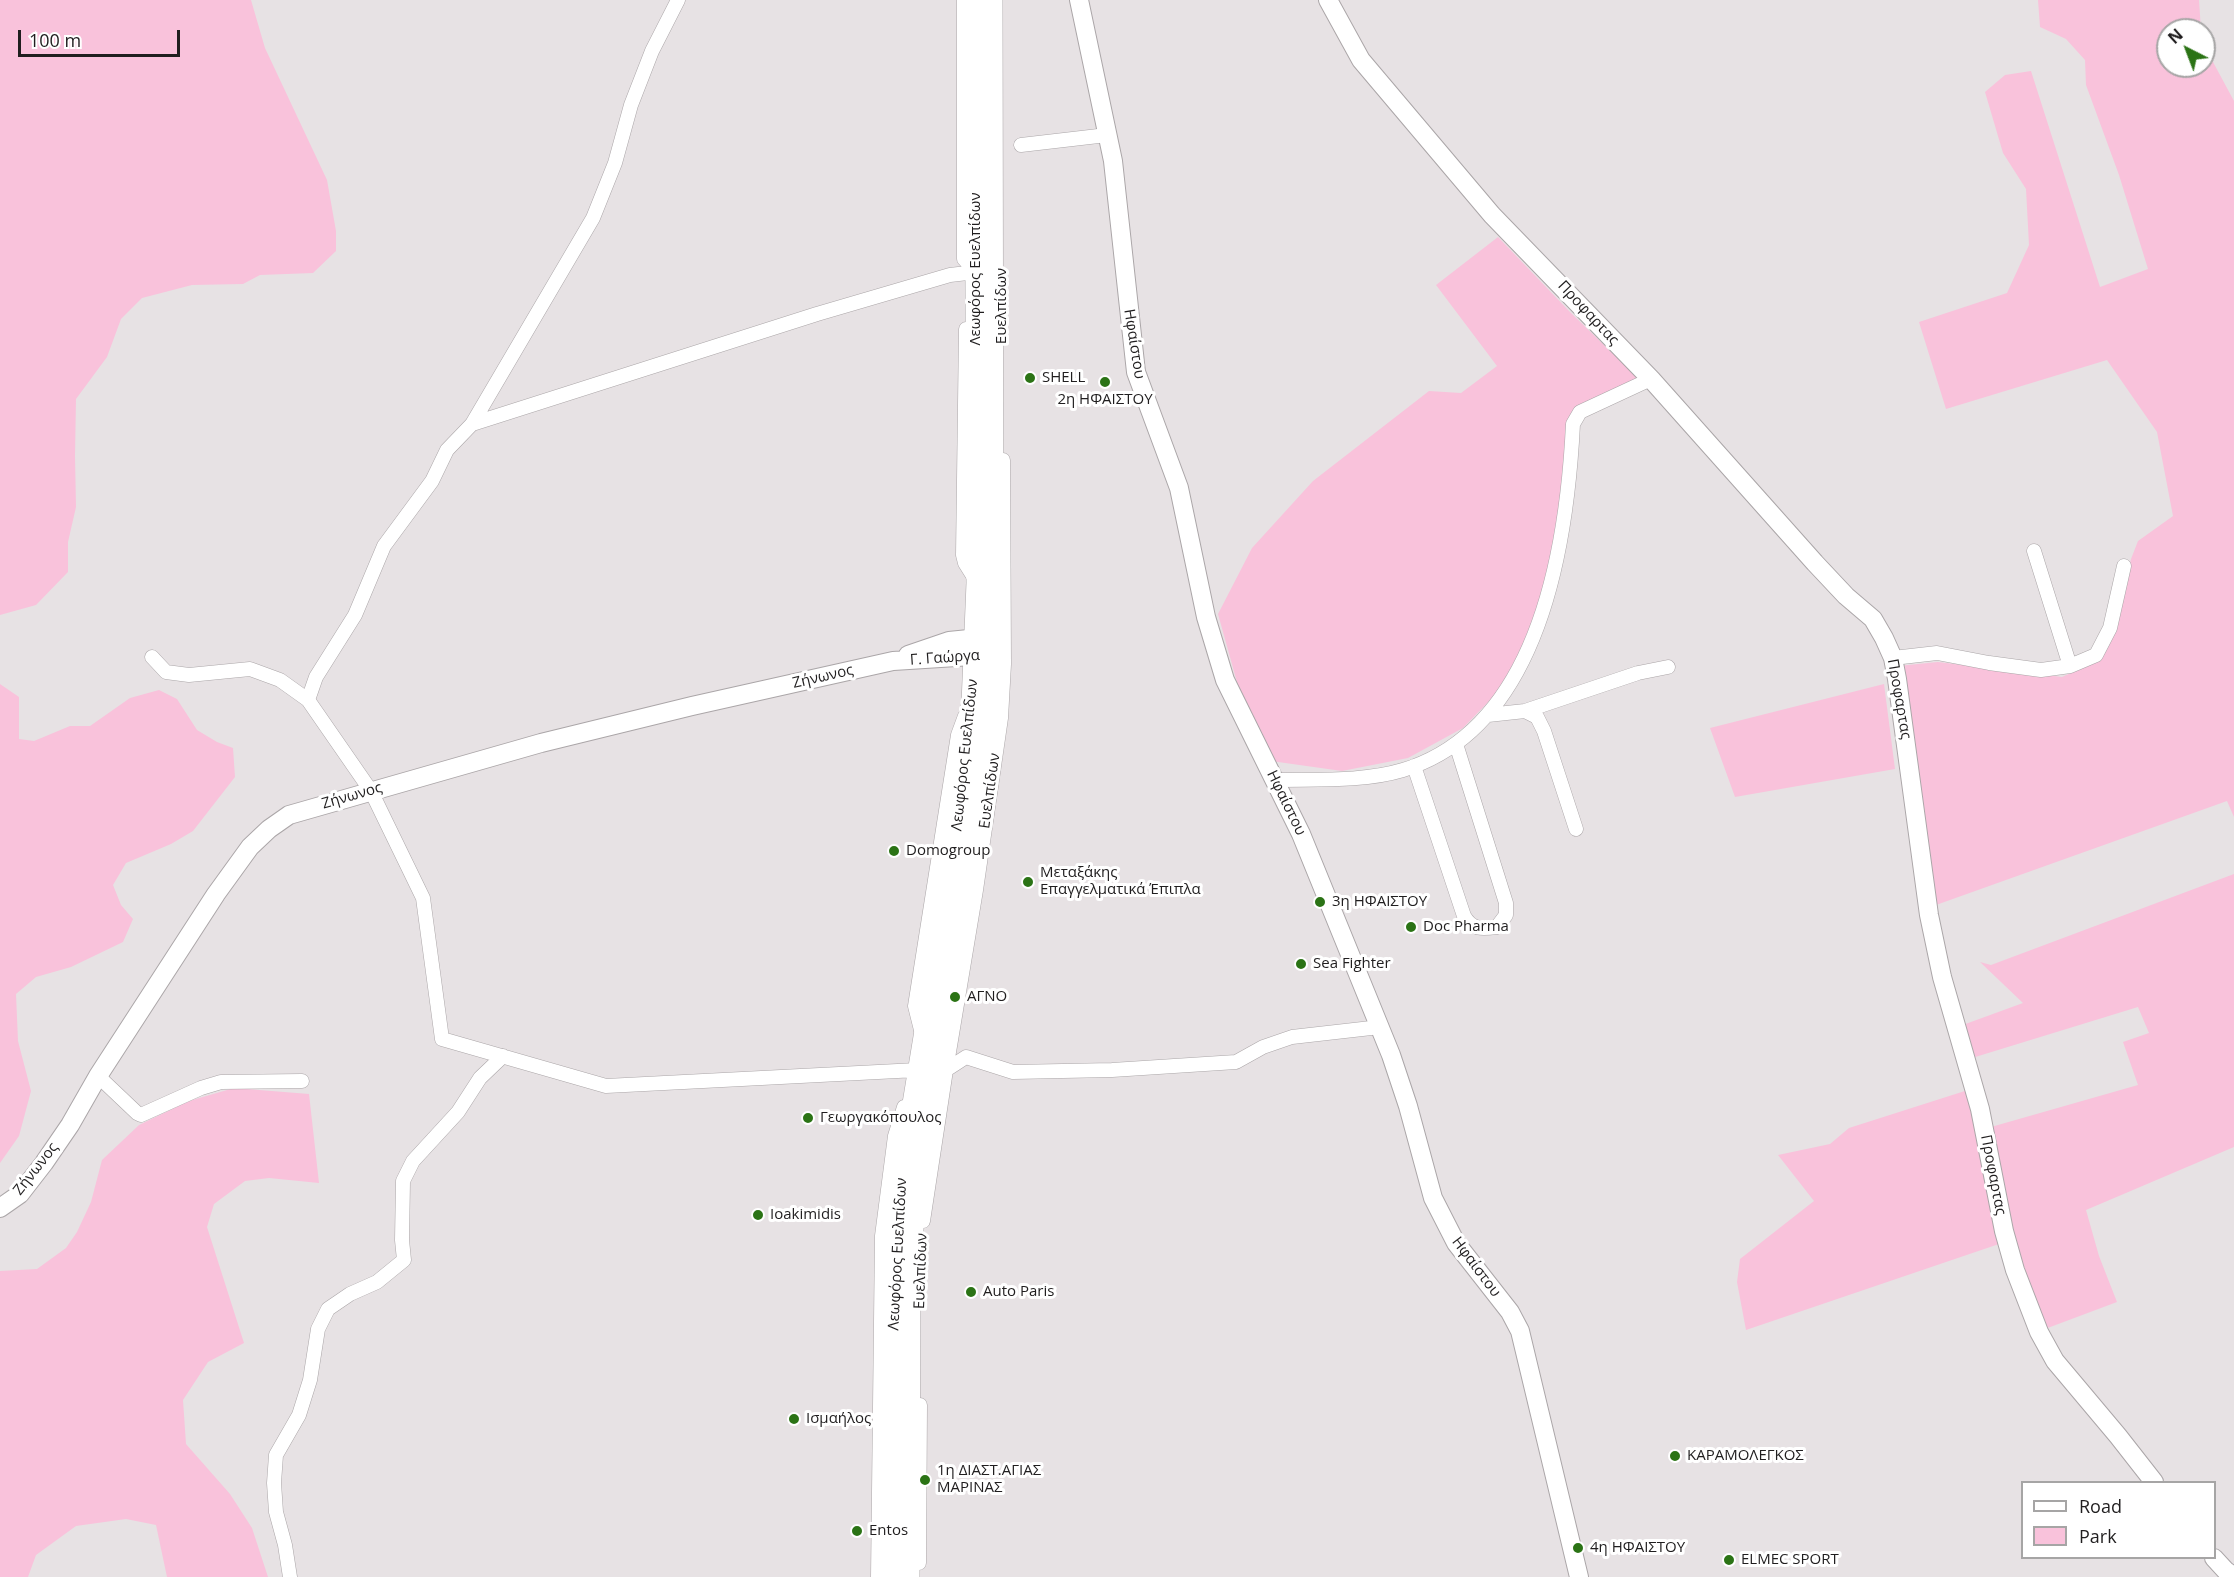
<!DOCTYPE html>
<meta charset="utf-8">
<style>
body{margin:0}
#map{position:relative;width:2234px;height:1577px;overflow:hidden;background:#e7e2e4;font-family:"Open Sans",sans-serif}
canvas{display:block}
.legend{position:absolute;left:2021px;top:1481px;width:195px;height:78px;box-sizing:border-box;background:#fff;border:2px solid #a6a5a5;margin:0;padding:8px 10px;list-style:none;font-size:18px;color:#201e1f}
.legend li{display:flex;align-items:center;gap:12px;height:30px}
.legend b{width:30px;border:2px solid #a6a5a5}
.north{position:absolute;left:2156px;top:18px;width:60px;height:60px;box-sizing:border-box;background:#fff;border:2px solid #a6a5a5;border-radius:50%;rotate:318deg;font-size:16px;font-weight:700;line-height:24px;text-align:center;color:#201e1f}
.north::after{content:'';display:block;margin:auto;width:21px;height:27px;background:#2b7315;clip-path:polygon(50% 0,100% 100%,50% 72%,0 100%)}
.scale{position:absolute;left:18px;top:30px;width:162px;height:27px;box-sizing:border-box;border:3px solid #201e1f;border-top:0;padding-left:8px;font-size:18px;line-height:21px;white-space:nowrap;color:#201e1f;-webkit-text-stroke:4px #fff;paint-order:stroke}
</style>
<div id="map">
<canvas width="2234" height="1577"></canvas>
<ul class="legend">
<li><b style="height:8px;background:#fff"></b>Road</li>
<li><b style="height:16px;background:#f9c2db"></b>Park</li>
</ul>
<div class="north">N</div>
<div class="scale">100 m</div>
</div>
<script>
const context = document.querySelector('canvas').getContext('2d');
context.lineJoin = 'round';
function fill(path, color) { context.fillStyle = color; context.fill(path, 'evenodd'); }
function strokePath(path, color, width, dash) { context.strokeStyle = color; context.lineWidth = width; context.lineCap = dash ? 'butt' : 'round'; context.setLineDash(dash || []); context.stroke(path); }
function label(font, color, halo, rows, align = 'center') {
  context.font = font + ' "Open Sans",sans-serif'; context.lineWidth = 6; context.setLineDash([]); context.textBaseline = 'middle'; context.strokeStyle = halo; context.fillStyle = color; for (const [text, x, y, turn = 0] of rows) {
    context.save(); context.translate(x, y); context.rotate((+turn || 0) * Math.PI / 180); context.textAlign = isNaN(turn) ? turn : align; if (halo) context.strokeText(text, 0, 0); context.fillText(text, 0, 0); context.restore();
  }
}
fill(new Path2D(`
 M 0,0 L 251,0 L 265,48 L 327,180 L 336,231 L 336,251 L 313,273 L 260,275 L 243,284 L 192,285 L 142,298 L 121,319 L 107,357 L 76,399 L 75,456 L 76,507 L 68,542 L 68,572 L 36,605 L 0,615 Z
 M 2038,0 L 2199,0 L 2201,30 L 2168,30 L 2168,66 L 2204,66 L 2204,42 L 2206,49 L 2234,101 L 2234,817 L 2227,801 L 1936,905 L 1898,666 L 1938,662 L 2062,677 L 2097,661 L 2115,625 L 2131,559 L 2138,541 L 2173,516 L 2157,432 L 2107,360 L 1946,409 L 1919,322 L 2007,293 L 2029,245 L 2026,189 L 2003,153 L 1985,92 L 2005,75 L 2031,71 L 2100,287 L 2148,269 L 2119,175 L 2086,85 L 2085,60 L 2066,39 L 2040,27 Z
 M 1498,237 L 1570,312 L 1639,379 L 1572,413 L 1565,471 L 1545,588 L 1518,657 L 1496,694 L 1463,728 L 1408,758 L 1342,771 L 1271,761 L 1240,693 L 1218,614 L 1252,548 L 1313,481 L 1429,391 L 1461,393 L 1497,366 L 1436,285 Z
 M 0,684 L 19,697 L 19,739 L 34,741 L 70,726 L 90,726 L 130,698 L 159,690 L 177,699 L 197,730 L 217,742 L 233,748 L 235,777 L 193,831 L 171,844 L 126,863 L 113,885 L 121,905 L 133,919 L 123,942 L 71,967 L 36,977 L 16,994 L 18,1041 L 31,1091 L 19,1136 L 0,1163 Z
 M 1884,684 L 1895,769 L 1735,797 L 1710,728 Z
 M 2234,874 L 2234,1147 L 2086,1210 L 2099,1256 L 2117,1302 L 2045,1329 L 2020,1270 L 1991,1127 L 2138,1085 L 2123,1042 L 2149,1033 L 2138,1007 L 1972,1058 L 1960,1026 L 2023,1003 L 1980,962 L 1991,965 Z
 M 234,1088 L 309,1094 L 319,1183 L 269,1178 L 245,1181 L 214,1204 L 207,1227 L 244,1343 L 208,1362 L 183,1400 L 186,1444 L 230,1494 L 252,1528 L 268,1577 L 167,1577 L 156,1525 L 126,1519 L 76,1526 L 36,1555 L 28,1577 L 0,1577 L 0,1271 L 37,1269 L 66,1248 L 77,1232 L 91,1202 L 102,1160 L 139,1125 L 189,1101 Z
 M 1968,1090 L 1999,1244 L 1746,1330 L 1737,1282 L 1740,1259 L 1814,1201 L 1778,1155 L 1830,1144 L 1849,1128 Z`), '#f9c2db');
const street = new Path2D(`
 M 678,0 L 652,51 L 631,105 L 615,163 L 593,218 L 472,424 L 447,450 L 432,481 L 384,546 L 355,615 L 316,677 L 308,700 L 371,791 L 423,898 L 442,1039 L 606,1086 L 917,1070 L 914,1078
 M 964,0 L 964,259 L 976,272
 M 1021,145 L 1107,135
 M 966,329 L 963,555 L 965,563 L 975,579
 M 472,424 L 817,314 L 950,275 L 976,272
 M 2034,551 L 2070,666
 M 152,657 L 166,672 L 189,675 L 250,669 L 280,680 L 308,700
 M 1893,658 L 1937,653 L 1989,663 L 2041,670 L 2070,666 L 2096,655 L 2110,628 L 2124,566
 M 1525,711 L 1638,673 L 1668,667
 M 1488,715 L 1525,711 L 1537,717 L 1544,731 L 1576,829
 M 1414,766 L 1464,916 C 1472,930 1482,929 1497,927 L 1506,915 L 1506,903 L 1456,744
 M 1276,780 C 1317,779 1363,782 1403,770 C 1540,728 1567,546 1573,424 L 1580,412 L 1651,379
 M 921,1030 L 915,1006 L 958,735 L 965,716
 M 946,1070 L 966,1057 L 1013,1072 L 1112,1070 L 1236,1062 L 1263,1047 L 1292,1037 L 1380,1027
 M 98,1076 L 137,1113 L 141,1115 L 201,1088 L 221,1082 L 302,1081
 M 923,1221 L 946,1070 L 976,890 L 1001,718 L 1004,664 L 1003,460
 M 919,1563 L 920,1405
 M 290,1577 L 285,1545 L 276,1512 L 274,1483 L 276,1455 L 299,1415 L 310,1380 L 318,1329 L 328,1309 L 350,1294 L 377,1282 L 404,1260 L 402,1240 L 403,1181 L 413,1161 L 458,1112 L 480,1078 L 503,1056
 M 878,1577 L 882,1236 L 895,1136 L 904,1107`);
const secondary = new Path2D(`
 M 1079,0 L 1113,161 L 1136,372 L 1179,488 L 1206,617 L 1225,680 L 1301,834 L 1391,1055 L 1408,1106 L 1433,1198 L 1456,1243 L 1510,1312 L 1520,1331 L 1579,1577
 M 1328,0 L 1361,60 L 1492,215 L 1651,379 L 1815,563 L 1846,596 L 1873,619 L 1884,638 L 1893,658 L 1897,679 L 1929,915 L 1942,977 L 1980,1109 L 2004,1231 L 2015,1270 L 2039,1332 L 2055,1361 L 2118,1436 L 2154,1482
 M 908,655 L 949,641 L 989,637
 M 0,1208 L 20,1194 L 44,1163 L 70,1125 L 98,1076 L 216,894 L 250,847 L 269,829 L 289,815 L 541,743 L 692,706 L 893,661 L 988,655
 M 2214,1558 L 2226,1571 L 2234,1576`);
const primary = new Path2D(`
 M 891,1577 L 894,1273 L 900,1183 L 957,836 L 972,704 L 977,583 L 975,0
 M 909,1577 L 910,1272 L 916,1185 L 973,840 L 989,705 L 993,584 L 992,0`);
strokePath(street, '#aba6a8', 15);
strokePath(secondary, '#aba6a8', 20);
strokePath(primary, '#aba6a8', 22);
strokePath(street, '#fff', 14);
strokePath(secondary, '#fff', 18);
strokePath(primary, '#fff', 21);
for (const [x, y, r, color] of [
 [1030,378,6,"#2b7315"],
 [1105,382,6,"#2b7315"],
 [894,851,6,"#2b7315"],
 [1028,882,6,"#2b7315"],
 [1320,902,6,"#2b7315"],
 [1411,927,6,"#2b7315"],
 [1301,964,6,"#2b7315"],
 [955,997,6,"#2b7315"],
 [808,1118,6,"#2b7315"],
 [758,1215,6,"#2b7315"],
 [971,1292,6,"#2b7315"],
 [794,1419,6,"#2b7315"],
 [1675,1456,6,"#2b7315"],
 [925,1480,6,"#2b7315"],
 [857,1531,6,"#2b7315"],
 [1578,1548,6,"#2b7315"],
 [1729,1560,6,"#2b7315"]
]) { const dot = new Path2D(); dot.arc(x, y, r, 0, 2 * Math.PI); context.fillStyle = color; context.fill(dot); strokePath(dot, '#fff', 2); }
label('15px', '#201e1f', '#fff', [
 ["Λεωφόρος Ευελπίδων",976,269,-90],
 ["Ευελπίδων",1002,306,-90],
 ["Προφαρτας",1588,313,47],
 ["Ηφαίστου",1134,344,81],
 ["Γ. Γαώργα",945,658,-4],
 ["Ζήνωνος",823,677,-13],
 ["Προφαρτας",1899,699,80],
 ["Λεωφόρος Ευελπίδων",965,755,-84],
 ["Ευελπίδων",990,791,-82],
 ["Ζήνωνος",352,796,-16],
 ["Ηφαίστου",1286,803,64],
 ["Ζήνωνος",36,1169,-52],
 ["Προφαρτας",1993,1175,79],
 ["Λεωφόρος Ευελπίδων",898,1254,-87],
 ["Ηφαίστου",1476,1267,53],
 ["Ευελπίδων",921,1271,-88]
]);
label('15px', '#201e1f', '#fff', [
 ["SHELL",1042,378],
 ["2η ΗΦΑΙΣΤΟΥ",1105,400,"center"],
 ["Domogroup",906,851],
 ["Μεταξάκης",1040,873],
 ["Επαγγελματικά Έπιπλα",1040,890],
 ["3η ΗΦΑΙΣΤΟΥ",1332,902],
 ["Doc Pharma",1423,927],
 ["Sea Fighter",1313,964],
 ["ΑΓΝΟ",967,997],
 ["Γεωργακόπουλος",820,1118],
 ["Ioakimidis",770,1215],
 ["Auto Paris",983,1292],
 ["Ισμαήλος",806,1419],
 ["ΚΑΡΑΜΟΛΕΓΚΟΣ",1687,1456],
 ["1η ΔΙΑΣΤ.ΑΓΙΑΣ",937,1471],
 ["ΜΑΡΙΝΑΣ",937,1488],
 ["Entos",869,1531],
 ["4η ΗΦΑΙΣΤΟΥ",1590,1548],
 ["ELMEC SPORT",1741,1560]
], 'left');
</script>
